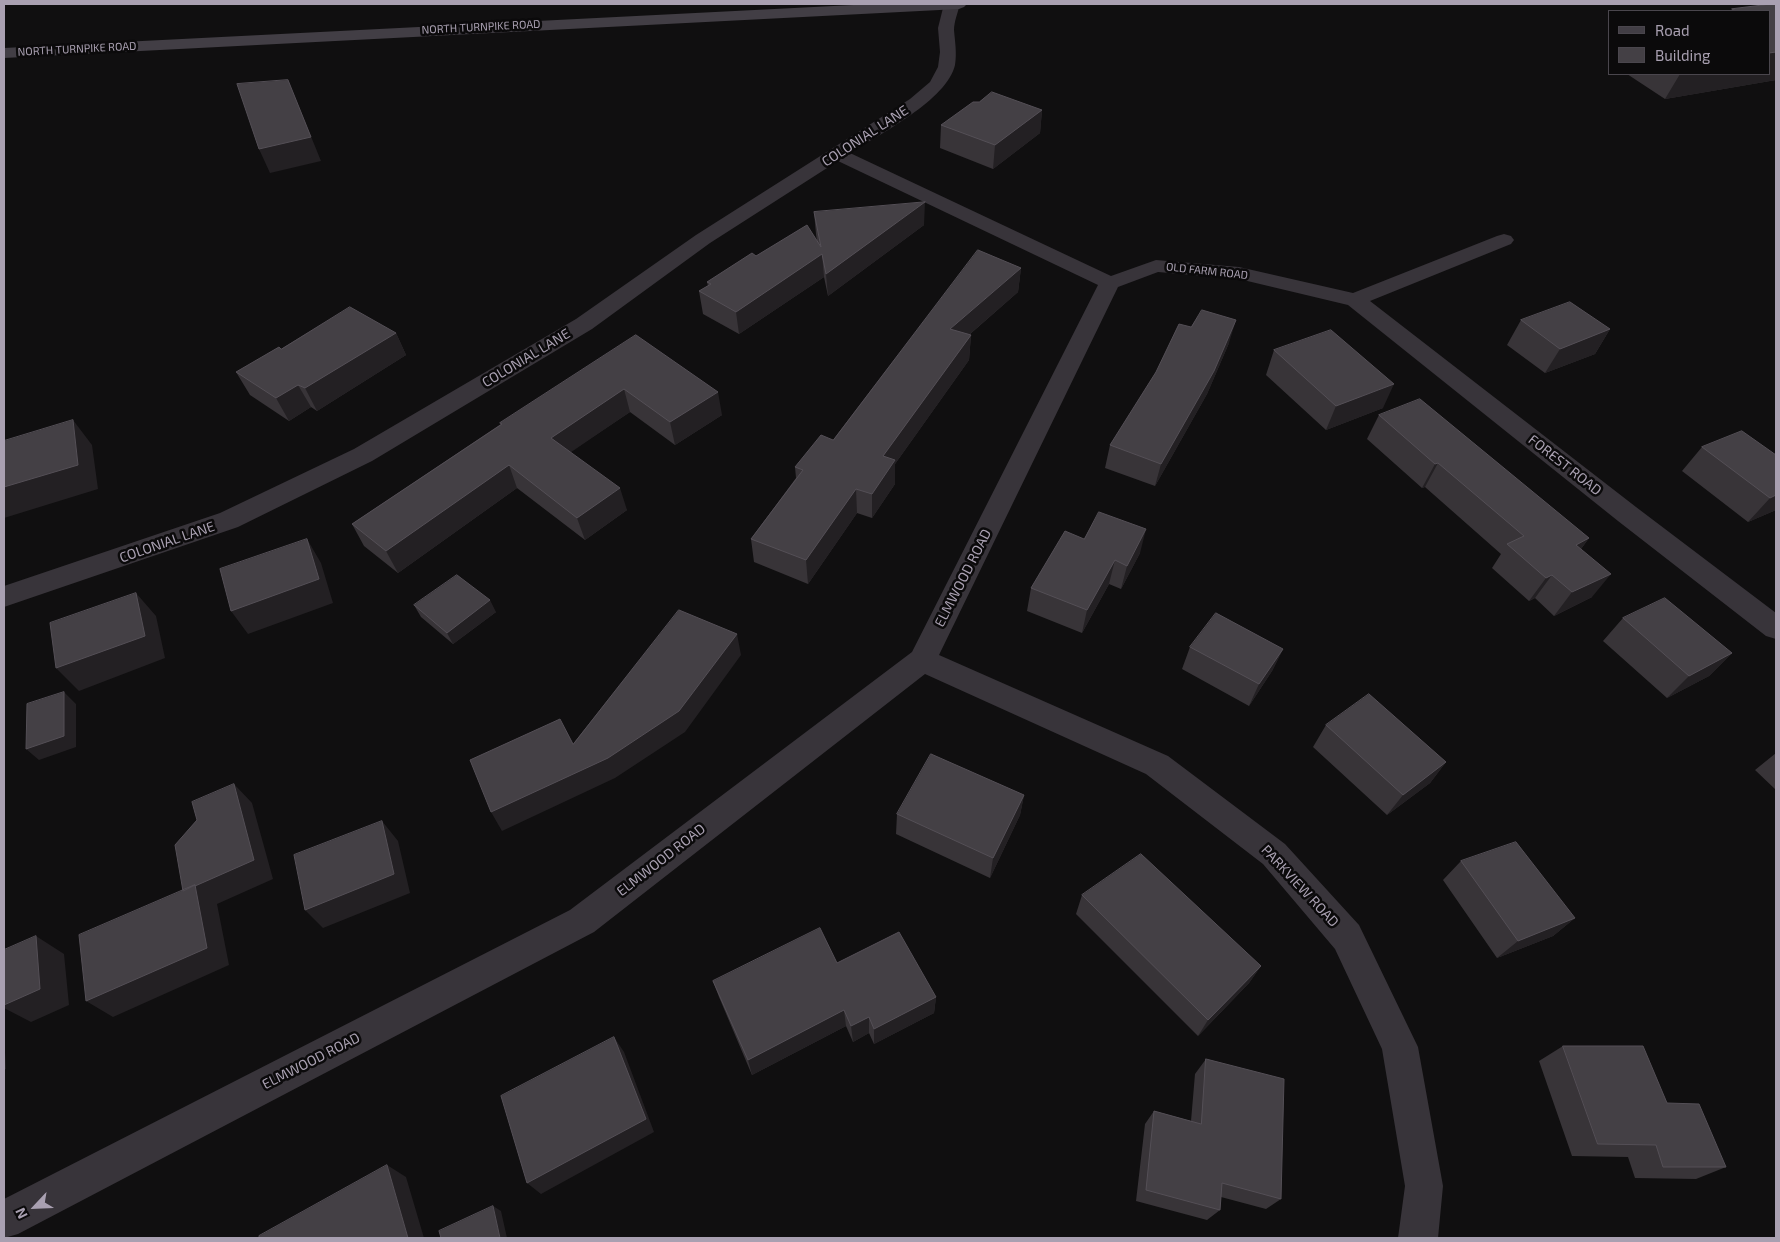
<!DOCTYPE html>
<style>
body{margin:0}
#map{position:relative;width:1780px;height:1242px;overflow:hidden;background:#100f10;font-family:"Exo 2",sans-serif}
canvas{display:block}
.frame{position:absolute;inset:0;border:5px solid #a9a0b1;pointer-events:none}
.legend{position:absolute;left:1608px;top:10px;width:162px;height:65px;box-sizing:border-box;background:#0b0a0b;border:1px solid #4a464d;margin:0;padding:6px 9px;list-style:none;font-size:15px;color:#a9a0b1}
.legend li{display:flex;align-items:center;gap:10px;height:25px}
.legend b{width:25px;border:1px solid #4a464d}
.north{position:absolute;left:10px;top:1182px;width:50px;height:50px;-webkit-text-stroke:4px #0b0a0b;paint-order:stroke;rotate:245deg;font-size:14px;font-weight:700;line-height:20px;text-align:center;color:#a9a0b1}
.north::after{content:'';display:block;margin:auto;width:18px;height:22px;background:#a9a0b1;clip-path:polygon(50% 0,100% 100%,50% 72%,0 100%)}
</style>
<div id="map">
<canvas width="1780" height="1242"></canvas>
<div class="frame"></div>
<ul class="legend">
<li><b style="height:6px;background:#423e45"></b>Road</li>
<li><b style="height:14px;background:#444045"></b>Building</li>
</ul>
<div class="north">N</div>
</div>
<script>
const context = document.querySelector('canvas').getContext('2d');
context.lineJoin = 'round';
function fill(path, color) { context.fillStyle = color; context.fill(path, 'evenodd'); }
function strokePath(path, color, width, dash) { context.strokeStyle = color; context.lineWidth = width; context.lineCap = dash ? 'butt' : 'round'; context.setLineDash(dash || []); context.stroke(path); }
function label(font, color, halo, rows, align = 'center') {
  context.font = font + ' "Exo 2",sans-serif'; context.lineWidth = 5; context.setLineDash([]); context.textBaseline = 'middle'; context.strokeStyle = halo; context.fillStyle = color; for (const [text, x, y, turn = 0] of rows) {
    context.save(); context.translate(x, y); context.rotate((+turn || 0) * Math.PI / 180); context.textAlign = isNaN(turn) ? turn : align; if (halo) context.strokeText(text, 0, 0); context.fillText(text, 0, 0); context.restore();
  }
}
fill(new Path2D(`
 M 944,4 L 960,4 C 958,12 954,22 954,30 C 955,42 957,53 955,65 C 947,100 880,134 850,153 L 1111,276 L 1156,260 L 1239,267 L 1353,293 L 1497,236 L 1504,234 L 1511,236 L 1514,240 L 1511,244 L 1370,301 L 1636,507 L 1776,613 L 1776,639 L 1766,636 L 1618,521 L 1348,305 L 1239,279 L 1158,272 L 1118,287 L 939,655 L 1168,756 L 1285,844 L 1359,925 L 1418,1047 L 1443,1186 L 1438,1238 L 1398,1238 L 1405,1186 L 1382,1049 L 1335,949 L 1263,864 L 1146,774 L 925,674 L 594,932 L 18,1234 L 4,1238 L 4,1199 L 570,910 L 912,652 L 1098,285 L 838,161 L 710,243 L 592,329 L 372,461 L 238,527 L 4,607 L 4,586 L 220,513 L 354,449 L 576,319 L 696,235 L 910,99 L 930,82 L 938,67 L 940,52 L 938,28 Z`), '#38343a');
fill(new Path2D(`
 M 873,4 L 967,4 L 964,7 L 959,9 L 4,58 L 4,48 Z`), '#423e45');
fill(new Path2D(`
 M 1771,4 L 1776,4 L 1776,80 L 1665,99 L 1627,74 L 1769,74 L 1769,11 L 1731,11 L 1732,9 Z
 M 1042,110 L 1040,133 L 993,169 L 940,148 L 941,125 Z
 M 814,212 L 924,225 L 828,296 L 824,277 L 739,334 L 703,314 L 699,291 L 708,286 L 707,282 L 817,241 L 816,234 Z
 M 1021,268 L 1018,292 L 969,335 L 971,335 L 969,360 L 895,464 L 895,484 L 872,518 L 857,513 L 808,584 L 754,562 L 751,539 L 796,478 L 795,467 L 833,440 Z
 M 1521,320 L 1610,329 L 1595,354 L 1545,373 L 1507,345 Z
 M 396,333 L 406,355 L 317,411 L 311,407 L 289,421 L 250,395 L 236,372 L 281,349 Z
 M 636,335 L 722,415 L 675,445 L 630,412 L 570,452 L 627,510 L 585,540 L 517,488 L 398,573 L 364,546 L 352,524 L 501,424 L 500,423 Z
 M 1229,343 L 1207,394 L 1155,486 L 1105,468 L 1110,445 Z
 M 1274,350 L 1383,408 L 1326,430 L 1266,375 Z
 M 1379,415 L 1589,538 L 1581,549 L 1592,597 L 1554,616 L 1535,598 L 1529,601 L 1492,568 L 1501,554 L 1425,487 L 1422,488 L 1367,439 Z
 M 1742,431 L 1776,510 L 1748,522 L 1682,471 L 1702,447 Z
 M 1084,539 L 1140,553 L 1121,589 L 1109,584 L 1082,633 L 1027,611 L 1031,588 Z
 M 414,605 L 496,612 L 453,644 L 421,617 Z
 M 1623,618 L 1732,653 L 1709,676 L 1667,698 L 1603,641 Z
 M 1190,647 L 1283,649 L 1272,671 L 1249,706 L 1182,669 Z
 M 1326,725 L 1446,762 L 1430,783 L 1387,815 L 1313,747 Z
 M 1776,753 L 1776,790 L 1755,770 Z
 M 1024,795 L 1020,815 L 990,878 L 896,834 L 897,814 Z
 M 1461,861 L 1575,918 L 1553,936 L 1497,958 L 1443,880 Z
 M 1082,895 L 1261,966 L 1249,983 L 1198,1036 L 1076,914 Z
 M 837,963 L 936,997 L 934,1013 L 874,1044 L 869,1033 L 853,1042 L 846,1026 L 752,1075 L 719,997 L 713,981 Z
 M 1563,1046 L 1667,1103 L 1726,1167 L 1696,1179 L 1635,1178 L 1628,1157 L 1572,1156 L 1539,1061 Z
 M 1206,1059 L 1281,1199 L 1266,1209 L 1221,1197 L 1220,1210 L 1207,1220 L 1136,1201 L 1145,1124 L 1154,1111 L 1191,1121 L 1195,1074 Z`), '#383438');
fill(new Path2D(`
 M 1776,52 L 1776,80 L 1665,99 L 1680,74 L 1769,74 L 1769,53 Z
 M 288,80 L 321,161 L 270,173 L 259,149 Z
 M 1042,110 L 1040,133 L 993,169 L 995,145 Z
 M 925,202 L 924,225 L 828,296 L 826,274 Z
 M 822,254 L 824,277 L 739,334 L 736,312 Z
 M 1021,268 L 1018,292 L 948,353 L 950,329 Z
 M 1236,320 L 1229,343 L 1207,394 L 1155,486 L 1161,464 Z
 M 1610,329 L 1595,354 L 1545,373 L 1560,349 Z
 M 396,333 L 406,355 L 317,411 L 305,388 Z
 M 971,335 L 969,360 L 895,464 L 895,484 L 872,518 L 872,494 L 883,456 Z
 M 1394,384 L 1383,408 L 1326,430 L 1336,406 Z
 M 298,385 L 311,407 L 289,421 L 276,398 Z
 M 624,389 L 630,412 L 558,461 L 551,438 Z
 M 718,392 L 722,415 L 675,445 L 670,422 Z
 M 73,420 L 92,445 L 98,489 L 4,518 L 4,487 Z
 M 1438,463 L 1425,487 L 1422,488 L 1435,464 Z
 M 509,465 L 517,488 L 398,573 L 386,551 Z
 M 620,488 L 627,510 L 585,540 L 577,518 Z
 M 856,489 L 857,513 L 808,584 L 806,560 Z
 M 1776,495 L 1776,510 L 1748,522 L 1770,498 Z
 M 1146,529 L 1140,553 L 1121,589 L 1127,566 Z
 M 1589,538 L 1572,561 L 1576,545 Z
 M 307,539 L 321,563 L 333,603 L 248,634 L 231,611 Z
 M 1115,560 L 1109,584 L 1082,633 L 1087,610 Z
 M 1611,574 L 1592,597 L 1554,616 L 1572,592 Z
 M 1552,575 L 1535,598 L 1529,601 L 1546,578 Z
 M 136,593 L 156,616 L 165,658 L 79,691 L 56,668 Z
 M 490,600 L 496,612 L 453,644 L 447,633 Z
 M 737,634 L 741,655 L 685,732 L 615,778 L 502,831 L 491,812 Z
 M 1283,649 L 1272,671 L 1249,706 L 1259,684 Z
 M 1732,653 L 1709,676 L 1667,698 L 1689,676 Z
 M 64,692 L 76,704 L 76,747 L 39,760 L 26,749 Z
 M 1446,762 L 1430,783 L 1387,815 L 1403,795 Z
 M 234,784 L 252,803 L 273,879 L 217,904 L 229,965 L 113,1017 L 86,1001 L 183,892 Z
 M 1024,795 L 1020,815 L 990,878 L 993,858 Z
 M 382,821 L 398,841 L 410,893 L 323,928 L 305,910 Z
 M 1575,918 L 1553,936 L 1497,958 L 1518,941 Z
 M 36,936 L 64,954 L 69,1005 L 31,1022 L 4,1008 L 4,1005 Z
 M 1261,966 L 1249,983 L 1198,1036 L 1208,1020 Z
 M 936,997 L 934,1013 L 874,1044 L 874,1029 Z
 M 844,1010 L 846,1026 L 752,1075 L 748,1060 Z
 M 869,1017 L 869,1033 L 853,1042 L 851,1026 Z
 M 4,1035 L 6,1069 L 4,1070 Z
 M 614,1037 L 624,1052 L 654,1132 L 541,1194 L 527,1183 Z
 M 387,1165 L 406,1177 L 424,1238 L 408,1238 Z
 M 493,1206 L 501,1211 L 507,1238 L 500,1238 Z`), '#232023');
const building = new Path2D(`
 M 1771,4 L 1776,4 L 1776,52 L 1769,53 L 1769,11 L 1736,11 L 1732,9 Z
 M 288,80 L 311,137 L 259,149 L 237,84 Z
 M 992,92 L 1042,110 L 995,145 L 941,125 L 973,102 L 979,102 Z
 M 925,202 L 826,274 L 822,254 L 736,312 L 699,291 L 711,284 L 707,282 L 752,253 L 756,256 L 807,225 L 821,247 L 814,212 Z
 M 978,250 L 1021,268 L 950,329 L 971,335 L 883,456 L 895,460 L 872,494 L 856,489 L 806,560 L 751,539 L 803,470 L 795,467 L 821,435 L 833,440 Z
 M 1570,302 L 1610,329 L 1560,349 L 1521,320 Z
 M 350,307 L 396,333 L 305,388 L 298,385 L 276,398 L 236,372 L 279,347 L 281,349 Z
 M 1202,310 L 1236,320 L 1214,371 L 1161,464 L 1110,445 L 1156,372 L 1179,324 L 1191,327 Z
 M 1331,330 L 1394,384 L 1336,406 L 1274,350 Z
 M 636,335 L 718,392 L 670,422 L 624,389 L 551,438 L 620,488 L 577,518 L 509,465 L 386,551 L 352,524 L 502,424 L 500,423 Z
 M 1420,399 L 1589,538 L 1576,545 L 1611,574 L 1572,592 L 1552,575 L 1546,578 L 1507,544 L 1524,536 L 1438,463 L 1435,464 L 1379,415 Z
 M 73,420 L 78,465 L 4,487 L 4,441 Z
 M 1742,431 L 1776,455 L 1776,495 L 1770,498 L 1702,447 Z
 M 1099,512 L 1146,529 L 1127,566 L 1115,560 L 1087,610 L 1031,588 L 1065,531 L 1084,539 Z
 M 307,539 L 319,579 L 231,611 L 220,569 Z
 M 457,575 L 490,600 L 447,633 L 414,605 Z
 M 136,593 L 145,636 L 56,668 L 50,623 Z
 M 1665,598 L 1732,653 L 1689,676 L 1623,618 Z
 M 679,610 L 737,634 L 679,711 L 608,758 L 491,812 L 470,760 L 560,719 L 573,744 Z
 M 1216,613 L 1283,649 L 1259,684 L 1190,647 Z
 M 64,692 L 64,736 L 26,749 L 27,704 Z
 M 1369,694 L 1446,762 L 1403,795 L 1326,725 Z
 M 931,754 L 1024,795 L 993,858 L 897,814 Z
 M 234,784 L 254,860 L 195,886 L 195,885 L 183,891 L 175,845 L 197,820 L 192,802 Z
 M 382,821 L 394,874 L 305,910 L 294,855 Z
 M 1516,842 L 1575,918 L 1518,941 L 1461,861 Z
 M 1141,854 L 1261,966 L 1208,1020 L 1082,895 Z
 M 195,885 L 207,948 L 86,1001 L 79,935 Z
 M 820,928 L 837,963 L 899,932 L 936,997 L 874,1029 L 869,1017 L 851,1026 L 844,1010 L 748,1060 L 713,981 Z
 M 36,936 L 40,989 L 4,1005 L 4,950 Z
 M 614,1037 L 646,1119 L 527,1183 L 501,1096 Z
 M 1563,1046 L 1643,1046 L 1667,1103 L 1699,1104 L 1726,1167 L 1663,1167 L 1656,1145 L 1598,1144 Z
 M 1206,1059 L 1284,1079 L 1281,1199 L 1222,1183 L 1220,1210 L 1146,1190 L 1154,1111 L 1201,1124 Z
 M 387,1165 L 408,1238 L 259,1238 L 259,1236 Z
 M 493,1206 L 500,1238 L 441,1238 L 439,1231 Z`);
fill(building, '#444045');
strokePath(building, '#544f56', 1);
label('11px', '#a9a0b1', '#0b0a0b', [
 ["NORTH TURNPIKE ROAD",481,27,-3],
 ["NORTH TURNPIKE ROAD",77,49,-3],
 ["OLD FARM ROAD",1207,271,6]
]);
label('14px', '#a9a0b1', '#0b0a0b', [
 ["COLONIAL LANE",865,136,-33],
 ["COLONIAL LANE",526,358,-31],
 ["FOREST ROAD",1565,465,38],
 ["COLONIAL LANE",167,542,-19],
 ["ELMWOOD ROAD",963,578,-63],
 ["ELMWOOD ROAD",661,860,-38],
 ["PARKVIEW ROAD",1300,886,47],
 ["ELMWOOD ROAD",311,1061,-27]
]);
</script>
